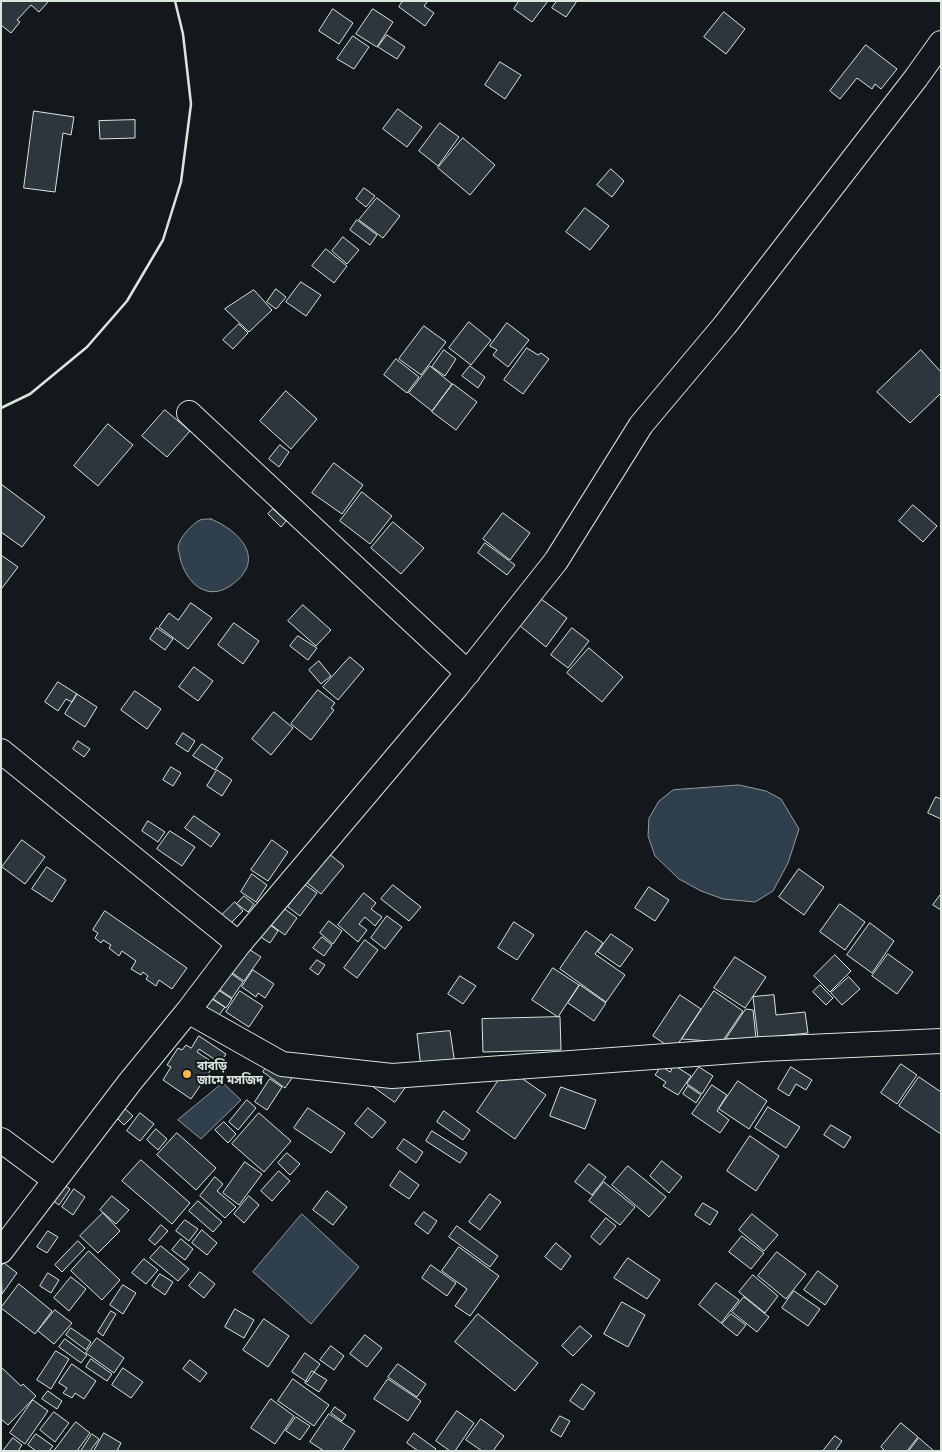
<!DOCTYPE html>
<meta charset="utf-8">
<style>
body{margin:0}
#map{position:relative;width:942px;height:1452px;overflow:hidden;background:#14181c;font-family:"Noto Sans",sans-serif}
canvas{display:block}
.frame{position:absolute;inset:0;border:2px solid #d8e6dc;pointer-events:none}
</style>
<div id="map">
<canvas width="942" height="1452"></canvas>
<div class="frame"></div>
</div>
<script>
const context = document.querySelector('canvas').getContext('2d');
context.lineJoin = 'round';
function fill(path, color) { context.fillStyle = color; context.fill(path, 'evenodd'); }
function strokePath(path, color, width, dash) { context.strokeStyle = color; context.lineWidth = width; context.lineCap = dash ? 'butt' : 'round'; context.setLineDash(dash || []); context.stroke(path); }
function label(font, color, halo, rows, align = 'center') {
  context.font = font + ' "Noto Sans","Noto Sans Bengali",sans-serif'; context.lineWidth = 4; context.setLineDash([]); context.textBaseline = 'middle'; context.strokeStyle = halo; context.fillStyle = color; for (const [text, x, y, turn = 0] of rows) {
    context.save(); context.translate(x, y); context.rotate((+turn || 0) * Math.PI / 180); context.textAlign = isNaN(turn) ? turn : align; if (halo) context.strokeText(text, 0, 0); context.fillText(text, 0, 0); context.restore();
  }
}
const water = new Path2D(`
 M 211,519 C 242,532 267,561 230,586 C 206,602 186,582 180,558 C 180,555 178,550 178,547 C 179,538 192,524 200,520 C 203,519 208,519 211,519 Z
 M 739,785 L 766,791 L 781,799 L 799,829 L 788,863 L 773,891 L 755,902 L 723,899 L 701,891 L 679,879 L 655,856 L 648,836 L 649,818 L 659,801 L 673,790 Z
 M 223,1083 L 241,1100 L 201,1139 L 178,1120 Z
 M 302,1214 L 359,1267 L 311,1324 L 253,1272 Z`);
fill(water, '#2f3f4d');
strokePath(water, '#939e99', 1);
const building = new Path2D(`
 M 1,1 L 49,1 L 39,12 L 31,5 L 17,20 L 20,22 L 11,33 L 1,25 Z
 M 403,1 L 428,1 L 424,6 L 434,13 L 425,26 L 399,7 Z
 M 519,1 L 548,1 L 532,22 L 514,9 Z
 M 557,1 L 577,1 L 566,17 L 552,8 Z
 M 333,9 L 353,23 L 339,44 L 319,31 Z
 M 373,9 L 393,22 L 377,47 L 356,34 Z
 M 724,12 L 745,29 L 726,54 L 704,37 Z
 M 387,35 L 405,47 L 397,59 L 378,47 Z
 M 353,36 L 369,47 L 354,69 L 337,59 Z
 M 866,45 L 897,69 L 881,89 L 875,84 L 872,89 L 857,78 L 840,99 L 830,91 Z
 M 500,62 L 521,75 L 505,99 L 485,85 Z
 M 398,109 L 422,127 L 407,147 L 383,129 Z
 M 34,111 L 74,117 L 71,135 L 63,133 L 55,192 L 24,188 Z
 M 135,120 L 135,138 L 100,139 L 99,121 Z
 M 440,123 L 459,137 L 438,166 L 419,151 Z
 M 463,138 L 495,165 L 470,195 L 438,168 Z
 M 611,169 L 624,181 L 612,197 L 597,185 Z
 M 364,188 L 375,196 L 366,207 L 356,199 Z
 M 377,198 L 400,216 L 383,238 L 359,220 Z
 M 585,208 L 609,226 L 590,250 L 566,232 Z
 M 357,220 L 377,235 L 370,245 L 350,230 Z
 M 343,237 L 359,250 L 347,264 L 332,251 Z
 M 326,249 L 347,266 L 334,283 L 312,266 Z
 M 301,282 L 321,295 L 306,316 L 286,302 Z
 M 276,289 L 286,297 L 276,309 L 267,302 Z
 M 254,290 L 272,310 L 249,332 L 225,309 Z
 M 469,322 L 491,340 L 471,365 L 449,348 Z
 M 507,323 L 529,340 L 508,367 L 493,355 L 497,350 L 490,346 Z
 M 239,324 L 248,333 L 233,349 L 223,340 Z
 M 424,326 L 446,342 L 421,375 L 399,359 Z
 M 527,348 L 538,355 L 541,353 L 549,359 L 523,394 L 504,380 Z
 M 444,350 L 456,359 L 445,376 L 432,367 Z
 M 921,350 L 941,372 L 941,393 L 910,423 L 877,392 Z
 M 396,359 L 419,377 L 407,393 L 384,375 Z
 M 430,366 L 452,384 L 432,411 L 409,393 Z
 M 470,366 L 485,377 L 478,388 L 462,376 Z
 M 453,384 L 477,402 L 456,430 L 432,412 Z
 M 286,391 L 317,419 L 291,449 L 260,421 Z
 M 165,410 L 190,431 L 167,457 L 142,436 Z
 M 108,424 L 133,445 L 98,486 L 74,466 Z
 M 280,445 L 289,452 L 279,467 L 269,459 Z
 M 334,463 L 363,485 L 342,514 L 312,493 Z
 M 1,484 L 45,517 L 22,547 L 1,532 Z
 M 362,492 L 392,516 L 370,544 L 340,521 Z
 M 913,505 L 937,526 L 923,542 L 899,521 Z
 M 273,509 L 286,521 L 281,527 L 268,514 Z
 M 503,513 L 530,533 L 510,560 L 483,539 Z
 M 393,522 L 424,548 L 401,574 L 371,548 Z
 M 485,543 L 515,565 L 507,575 L 478,553 Z
 M 1,555 L 18,567 L 2,588 L 1,588 Z
 M 537,596 L 567,618 L 546,647 L 514,621 Z
 M 191,603 L 212,618 L 188,649 L 159,627 L 169,613 L 178,620 Z
 M 303,605 L 331,630 L 316,646 L 288,621 Z
 M 234,623 L 259,641 L 243,664 L 218,645 Z
 M 157,628 L 173,639 L 165,650 L 150,639 Z
 M 572,628 L 589,641 L 568,668 L 551,655 Z
 M 298,636 L 317,648 L 308,660 L 290,646 Z
 M 589,648 L 623,677 L 602,702 L 567,673 Z
 M 350,657 L 364,669 L 338,700 L 323,687 Z
 M 319,661 L 331,676 L 321,684 L 309,670 Z
 M 194,667 L 213,681 L 198,701 L 179,687 Z
 M 58,682 L 77,694 L 72,702 L 66,699 L 58,711 L 45,702 Z
 M 318,690 L 335,703 L 331,708 L 334,710 L 311,740 L 291,724 Z
 M 135,691 L 161,709 L 147,729 L 121,710 Z
 M 77,694 L 97,707 L 85,727 L 65,714 Z
 M 274,712 L 293,728 L 271,755 L 252,739 Z
 M 183,733 L 195,741 L 188,752 L 176,744 Z
 M 78,741 L 90,749 L 84,757 L 73,749 Z
 M 202,744 L 223,758 L 215,770 L 193,756 Z
 M 171,767 L 181,773 L 173,786 L 163,780 Z
 M 217,770 L 232,780 L 222,796 L 207,786 Z
 M 936,797 L 941,799 L 941,819 L 928,813 Z
 M 194,816 L 220,834 L 211,847 L 185,828 Z
 M 148,821 L 165,832 L 158,842 L 142,831 Z
 M 170,831 L 195,847 L 182,866 L 157,849 Z
 M 22,840 L 45,857 L 25,884 L 2,867 Z
 M 272,840 L 288,852 L 268,881 L 251,870 Z
 M 323,849 L 344,866 L 321,894 L 301,878 Z
 M 47,867 L 66,880 L 52,902 L 32,889 Z
 M 799,869 L 824,887 L 804,915 L 779,897 Z
 M 252,874 L 267,885 L 256,902 L 241,892 Z
 M 304,884 L 317,893 L 300,916 L 288,907 Z
 M 393,885 L 421,907 L 409,921 L 381,899 Z
 M 649,887 L 669,900 L 655,921 L 635,908 Z
 M 364,893 L 376,903 L 371,909 L 382,917 L 375,926 L 365,917 L 359,924 L 367,930 L 358,942 L 338,925 Z
 M 941,894 L 941,910 L 933,905 Z
 M 244,896 L 254,904 L 248,912 L 237,904 Z
 M 235,902 L 243,911 L 230,924 L 222,915 Z
 M 840,904 L 865,922 L 845,950 L 820,932 Z
 M 282,907 L 297,918 L 285,935 L 270,924 Z
 M 105,911 L 187,968 L 172,989 L 159,980 L 156,986 L 146,979 L 148,976 L 143,972 L 141,975 L 131,969 L 136,961 L 122,951 L 119,956 L 109,948 L 111,945 L 103,940 L 101,943 L 95,938 L 98,933 L 93,930 Z
 M 387,916 L 402,927 L 385,949 L 371,938 Z
 M 265,921 L 278,931 L 270,943 L 256,934 Z
 M 329,921 L 342,931 L 333,944 L 320,933 Z
 M 514,922 L 534,935 L 517,960 L 498,948 Z
 M 870,923 L 894,941 L 872,973 L 847,955 Z
 M 586,931 L 603,943 L 595,954 L 625,975 L 606,1002 L 560,969 Z
 M 611,934 L 633,949 L 620,967 L 598,952 Z
 M 322,937 L 332,945 L 324,956 L 313,948 Z
 M 365,940 L 378,950 L 357,978 L 344,968 Z
 M 244,946 L 261,957 L 244,981 L 228,970 Z
 M 888,954 L 913,972 L 897,994 L 872,976 Z
 M 835,955 L 851,971 L 830,992 L 814,976 Z
 M 735,957 L 766,977 L 745,1008 L 714,988 Z
 M 317,960 L 325,965 L 318,975 L 310,969 Z
 M 553,968 L 579,985 L 558,1017 L 532,1000 Z
 M 225,969 L 243,982 L 232,998 L 214,986 Z
 M 253,970 L 274,984 L 265,998 L 258,993 L 256,997 L 242,987 Z
 M 460,976 L 476,986 L 463,1004 L 448,994 Z
 M 849,977 L 860,989 L 842,1005 L 831,993 Z
 M 580,985 L 606,1003 L 594,1021 L 568,1003 Z
 M 820,985 L 833,998 L 826,1005 L 813,992 Z
 M 212,986 L 232,999 L 226,1008 L 206,995 Z
 M 240,991 L 263,1006 L 249,1027 L 226,1012 Z
 M 714,991 L 743,1011 L 722,1042 L 682,1039 Z
 M 680,995 L 701,1009 L 674,1050 L 653,1036 Z
 M 774,995 L 776,1015 L 805,1012 L 808,1033 L 758,1038 L 753,997 Z
 M 209,996 L 225,1007 L 217,1018 L 202,1006 Z
 M 746,1009 L 753,1010 L 756,1039 L 726,1039 Z
 M 560,1017 L 561,1050 L 483,1052 L 482,1019 Z
 M 450,1031 L 455,1064 L 421,1068 L 417,1034 Z
 M 199,1036 L 226,1054 L 220,1063 L 199,1049 L 197,1052 L 215,1064 L 191,1099 L 163,1080 L 171,1067 L 167,1065 L 178,1048 L 182,1050 L 186,1045 L 191,1048 Z
 M 270,1062 L 292,1078 L 285,1088 L 263,1072 Z
 M 901,1064 L 917,1075 L 897,1104 L 881,1093 Z
 M 674,1065 L 691,1076 L 678,1095 L 663,1086 L 666,1082 L 655,1075 L 661,1066 L 670,1072 Z
 M 699,1067 L 713,1076 L 702,1094 L 687,1084 Z
 M 791,1067 L 812,1080 L 806,1090 L 796,1084 L 789,1096 L 778,1089 Z
 M 507,1068 L 546,1095 L 515,1139 L 477,1112 Z
 M 919,1077 L 941,1092 L 941,1134 L 899,1106 Z
 M 270,1079 L 282,1087 L 267,1110 L 255,1102 Z
 M 738,1081 L 767,1101 L 749,1129 L 719,1109 Z
 M 371,1085 L 407,1085 L 395,1102 Z
 M 712,1085 L 727,1095 L 717,1111 L 729,1120 L 720,1133 L 692,1114 Z
 M 688,1086 L 701,1095 L 696,1103 L 683,1094 Z
 M 561,1087 L 596,1100 L 585,1129 L 550,1116 Z
 M 247,1100 L 256,1108 L 238,1130 L 229,1122 Z
 M 122,1106 L 133,1116 L 124,1125 L 114,1115 Z
 M 768,1107 L 800,1127 L 786,1148 L 755,1128 Z
 M 308,1108 L 345,1133 L 331,1153 L 294,1128 Z
 M 368,1108 L 386,1122 L 372,1138 L 355,1124 Z
 M 444,1111 L 470,1130 L 463,1140 L 437,1122 Z
 M 140,1113 L 154,1124 L 140,1141 L 127,1131 Z
 M 259,1113 L 291,1141 L 264,1172 L 232,1144 Z
 M 224,1122 L 236,1134 L 228,1143 L 215,1130 Z
 M 831,1125 L 851,1137 L 844,1148 L 824,1135 Z
 M 156,1129 L 167,1139 L 158,1150 L 147,1140 Z
 M 432,1131 L 467,1153 L 460,1163 L 426,1141 Z
 M 177,1133 L 216,1168 L 196,1190 L 157,1155 Z
 M 750,1136 L 779,1156 L 756,1191 L 727,1171 Z
 M 404,1139 L 423,1152 L 416,1163 L 397,1149 Z
 M 287,1153 L 300,1164 L 290,1175 L 278,1163 Z
 M 141,1160 L 190,1203 L 172,1224 L 122,1181 Z
 M 662,1161 L 682,1177 L 669,1193 L 650,1176 Z
 M 245,1162 L 262,1174 L 239,1205 L 223,1193 Z
 M 589,1164 L 606,1177 L 592,1195 L 575,1182 Z
 M 628,1166 L 666,1197 L 649,1217 L 612,1185 Z
 M 279,1171 L 290,1181 L 272,1201 L 261,1191 Z
 M 400,1171 L 419,1185 L 409,1199 L 390,1186 Z
 M 215,1177 L 223,1184 L 217,1191 L 236,1207 L 225,1218 L 200,1196 Z
 M 604,1182 L 635,1207 L 620,1225 L 589,1201 Z
 M 63,1184 L 70,1189 L 59,1205 L 52,1200 Z
 M 74,1189 L 85,1197 L 73,1215 L 62,1207 Z
 M 327,1191 L 347,1207 L 333,1225 L 313,1210 Z
 M 490,1194 L 501,1202 L 480,1230 L 469,1222 Z
 M 112,1196 L 129,1210 L 116,1224 L 100,1210 Z
 M 249,1196 L 259,1205 L 244,1223 L 234,1214 Z
 M 198,1201 L 222,1222 L 213,1232 L 189,1211 Z
 M 703,1203 L 718,1212 L 710,1225 L 695,1215 Z
 M 424,1212 L 437,1221 L 428,1234 L 415,1224 Z
 M 103,1213 L 120,1231 L 98,1253 L 80,1236 Z
 M 752,1214 L 778,1235 L 764,1251 L 739,1230 Z
 M 606,1218 L 616,1226 L 600,1245 L 591,1237 Z
 M 185,1220 L 198,1229 L 189,1241 L 176,1231 Z
 M 161,1225 L 168,1231 L 155,1245 L 149,1240 Z
 M 457,1226 L 498,1256 L 490,1267 L 449,1237 Z
 M 202,1230 L 217,1243 L 207,1255 L 192,1243 Z
 M 48,1231 L 58,1237 L 47,1253 L 37,1247 Z
 M 742,1236 L 764,1253 L 751,1269 L 729,1252 Z
 M 181,1239 L 193,1249 L 185,1260 L 172,1250 Z
 M 78,1241 L 85,1248 L 62,1272 L 55,1265 Z
 M 556,1243 L 571,1256 L 561,1270 L 545,1257 Z
 M 161,1246 L 189,1269 L 178,1281 L 150,1258 Z
 M 459,1247 L 499,1276 L 470,1316 L 455,1306 L 467,1289 L 442,1271 Z
 M 89,1251 L 120,1280 L 102,1300 L 71,1271 Z
 M 777,1252 L 806,1274 L 786,1299 L 758,1276 Z
 M 628,1258 L 660,1280 L 647,1299 L 614,1278 Z
 M 144,1259 L 158,1270 L 146,1284 L 132,1273 Z
 M 4,1263 L 17,1273 L 2,1294 L 1,1267 Z
 M 431,1265 L 456,1283 L 447,1296 L 422,1278 Z
 M 818,1271 L 838,1286 L 825,1305 L 804,1290 Z
 M 200,1272 L 215,1284 L 204,1298 L 189,1286 Z
 M 48,1273 L 59,1280 L 51,1293 L 40,1286 Z
 M 160,1274 L 173,1282 L 165,1295 L 152,1286 Z
 M 753,1275 L 778,1296 L 765,1313 L 739,1292 Z
 M 71,1277 L 86,1289 L 69,1311 L 54,1298 Z
 M 716,1283 L 739,1300 L 721,1323 L 699,1305 Z
 M 19,1284 L 52,1311 L 35,1334 L 1,1308 Z
 M 123,1285 L 136,1293 L 123,1314 L 110,1305 Z
 M 794,1291 L 820,1309 L 808,1326 L 782,1308 Z
 M 744,1297 L 769,1317 L 757,1332 L 732,1312 Z
 M 622,1302 L 645,1315 L 628,1347 L 604,1334 Z
 M 235,1309 L 254,1320 L 244,1338 L 225,1327 Z
 M 55,1310 L 72,1323 L 54,1344 L 38,1331 Z
 M 111,1311 L 116,1314 L 103,1336 L 98,1332 Z
 M 478,1314 L 538,1363 L 515,1391 L 455,1342 Z
 M 731,1314 L 746,1325 L 737,1336 L 722,1324 Z
 M 264,1319 L 289,1336 L 268,1367 L 243,1350 Z
 M 580,1326 L 592,1336 L 573,1356 L 562,1346 Z
 M 71,1328 L 91,1342 L 86,1350 L 66,1335 Z
 M 365,1335 L 382,1348 L 367,1367 L 350,1354 Z
 M 97,1338 L 124,1358 L 114,1373 L 86,1353 Z
 M 65,1339 L 87,1355 L 81,1363 L 59,1347 Z
 M 331,1346 L 344,1356 L 334,1370 L 320,1360 Z
 M 56,1351 L 69,1359 L 51,1389 L 37,1380 Z
 M 305,1353 L 320,1364 L 307,1382 L 292,1372 Z
 M 91,1359 L 112,1374 L 107,1381 L 86,1367 Z
 M 190,1360 L 207,1373 L 200,1382 L 183,1369 Z
 M 72,1364 L 96,1381 L 84,1399 L 75,1393 L 72,1398 L 63,1393 L 67,1388 L 59,1383 Z
 M 398,1364 L 426,1384 L 417,1397 L 388,1377 Z
 M 1,1367 L 21,1386 L 23,1384 L 36,1396 L 8,1425 L 1,1419 Z
 M 123,1368 L 143,1382 L 131,1398 L 112,1385 Z
 M 312,1371 L 327,1380 L 319,1392 L 305,1383 Z
 M 293,1379 L 329,1405 L 314,1426 L 278,1401 Z
 M 388,1379 L 421,1401 L 408,1421 L 374,1399 Z
 M 582,1384 L 595,1393 L 583,1410 L 570,1401 Z
 M 48,1391 L 62,1401 L 57,1409 L 42,1399 Z
 M 271,1399 L 294,1416 L 275,1444 L 251,1428 Z
 M 33,1400 L 48,1411 L 25,1444 L 10,1433 Z
 M 335,1407 L 346,1415 L 342,1421 L 331,1413 Z
 M 457,1411 L 474,1423 L 455,1451 L 450,1451 L 436,1441 Z
 M 54,1412 L 69,1423 L 55,1442 L 40,1430 Z
 M 329,1414 L 355,1431 L 342,1451 L 324,1451 L 310,1442 Z
 M 560,1416 L 570,1421 L 561,1437 L 551,1431 Z
 M 296,1417 L 310,1426 L 300,1440 L 286,1431 Z
 M 481,1419 L 504,1436 L 493,1451 L 482,1451 L 466,1440 Z
 M 76,1422 L 90,1433 L 77,1451 L 54,1451 Z
 M 901,1423 L 918,1437 L 907,1451 L 885,1451 L 881,1447 Z
 M 104,1433 L 121,1443 L 117,1451 L 94,1451 Z
 M 414,1433 L 436,1449 L 434,1451 L 418,1451 L 407,1443 Z
 M 36,1434 L 53,1446 L 49,1451 L 36,1451 L 28,1445 Z
 M 92,1434 L 99,1439 L 90,1451 L 81,1451 Z
 M 835,1436 L 842,1441 L 835,1451 L 823,1451 Z
 M 13,1438 L 22,1445 L 18,1451 L 3,1451 Z
 M 919,1438 L 934,1451 L 909,1451 Z`);
fill(building, '#2c363c');
strokePath(building, '#d8e6dc', 1);
const minor = new Path2D(`
 M 189,413 L 468,673
 M 1,751 L 239,944
 M 188,1011 L 282,1064 L 392,1076 L 763,1049 L 941,1041
 M 1,1140 L 55,1180
 M 1,1251 L 130,1082 L 188,1011 L 239,944 L 457,686 L 556,561 L 641,425 L 725,325 L 916,78 L 941,43`);
strokePath(minor, '#d8e6dc', 26);
strokePath(minor, '#14181c', 24);
strokePath(new Path2D(`
 M 1,408 L 30,394 L 87,347 L 127,301 L 163,240 L 181,182 L 191,104 L 183,34 L 175,1`), '#d8e6dc', 2.5);
for (const [x, y, r, color] of [
 [187,1074,5,"#ffb74d"]
]) { const dot = new Path2D(); dot.arc(x, y, r, 0, 2 * Math.PI); context.fillStyle = color; context.fill(dot); strokePath(dot, '#14181c', 2); }
label('bold 12px', '#d8e6dc', '#14181c', [
 ["বাবড়ি",197,1067],
 ["জামে মসজিদ",197,1081]
], 'left');
</script>
